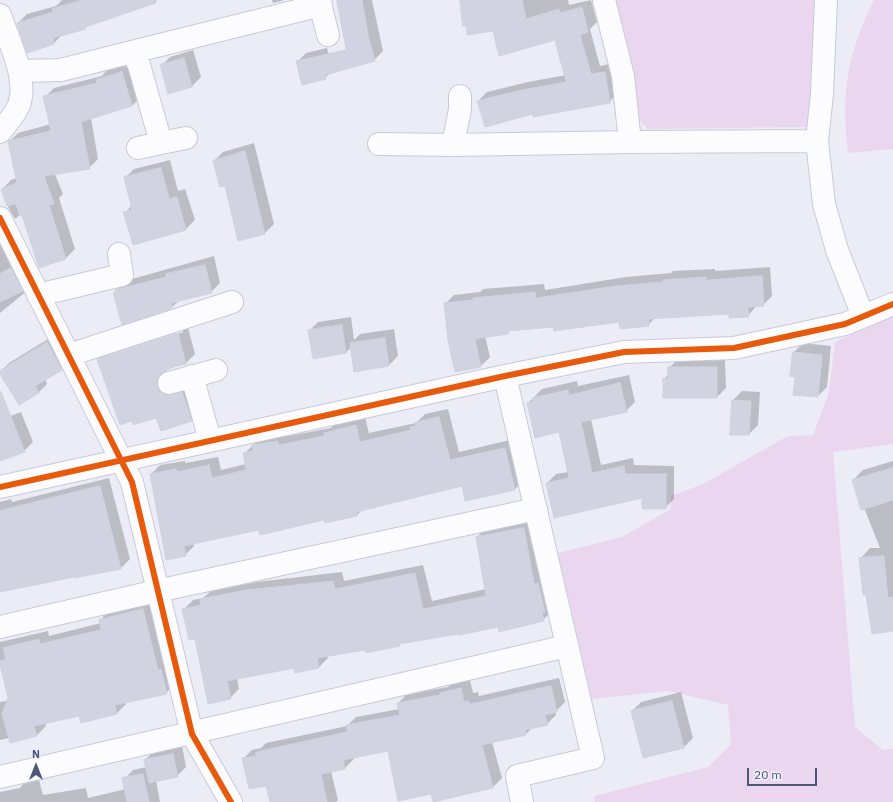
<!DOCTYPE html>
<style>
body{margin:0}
#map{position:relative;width:893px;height:802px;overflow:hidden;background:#ececf7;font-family:"IBM Plex Sans",sans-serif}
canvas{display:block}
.north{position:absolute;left:16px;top:746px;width:40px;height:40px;-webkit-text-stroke:3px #eeeefe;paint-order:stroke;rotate:0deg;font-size:11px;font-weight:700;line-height:16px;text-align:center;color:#4c5775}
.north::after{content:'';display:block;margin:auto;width:14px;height:18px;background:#4c5775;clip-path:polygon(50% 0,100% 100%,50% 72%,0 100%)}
.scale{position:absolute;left:747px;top:768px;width:70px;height:18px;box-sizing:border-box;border:2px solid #4c5775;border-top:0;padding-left:5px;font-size:12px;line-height:14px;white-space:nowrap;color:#4c5775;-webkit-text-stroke:3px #eeeefe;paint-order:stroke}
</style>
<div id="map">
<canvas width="893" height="802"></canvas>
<div class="north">N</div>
<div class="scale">20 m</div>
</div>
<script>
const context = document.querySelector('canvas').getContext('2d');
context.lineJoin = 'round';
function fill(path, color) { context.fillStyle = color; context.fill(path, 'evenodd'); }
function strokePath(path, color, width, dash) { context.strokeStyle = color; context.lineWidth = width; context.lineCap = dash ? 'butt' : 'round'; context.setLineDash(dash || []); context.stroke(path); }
fill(new Path2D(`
 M 615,0 L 815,0 L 817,30 L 808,127 L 648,129 L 638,118 L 638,103 Z
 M 874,0 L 893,0 L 893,149 L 848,153 C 841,92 847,54 874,0 Z
 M 893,315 L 893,444 L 833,452 L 855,727 L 883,750 L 893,749 L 893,802 L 595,802 L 594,796 L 708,767 L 731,744 L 728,705 L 668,691 L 592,699 L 558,553 L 622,537 L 671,509 L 671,496 L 703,484 L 788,436 L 813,435 L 829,392 L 835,342 Z`), '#ead7ef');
fill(new Path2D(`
 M 62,0 L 131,0 L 85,28 L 63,34 L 54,43 L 28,51 L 18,23 L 27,14 L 56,6 Z
 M 272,0 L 285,0 L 273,3 Z
 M 339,0 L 372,0 L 383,51 L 374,60 Z
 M 461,0 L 568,0 L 569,5 L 591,0 L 597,22 L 590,29 L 600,66 L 614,63 L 618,93 L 609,102 L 534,113 L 478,101 L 487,92 L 528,82 L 566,75 L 556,39 L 494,30 Z
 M 327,48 L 333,70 L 324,79 L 297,62 L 306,53 Z
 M 193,50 L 201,77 L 192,86 L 169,92 L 161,66 L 170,57 Z
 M 131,64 L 141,97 L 132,106 L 91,118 L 98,159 L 89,168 L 55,174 L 63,194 L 59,198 L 75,249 L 66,258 L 22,213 L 15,219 L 9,209 L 2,189 L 11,180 L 17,178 L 9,142 L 18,133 L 51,124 L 45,97 L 54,88 L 102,76 L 106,71 Z
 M 254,143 L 274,224 L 265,233 L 225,184 L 214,161 L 223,152 Z
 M 170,160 L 178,191 L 185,189 L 195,220 L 186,229 L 134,244 L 125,213 L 132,205 L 125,178 L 134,169 Z
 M 0,232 L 28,290 L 0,313 Z
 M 214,256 L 220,283 L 211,292 L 180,300 L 172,307 L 114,293 L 125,281 Z
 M 770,267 L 772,296 L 763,305 L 757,305 L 748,316 L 730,313 L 656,317 L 648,325 L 620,321 L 511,330 L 507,334 L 485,336 L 490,357 L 481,366 L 445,304 L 454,295 L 480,292 L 483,289 L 544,284 L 545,290 L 626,277 L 671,273 L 673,271 L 715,269 L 715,271 Z
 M 351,317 L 354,340 L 360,334 L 394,329 L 398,356 L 389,365 L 355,371 L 351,347 L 346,353 L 309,331 L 318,322 Z
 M 187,324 L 195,354 L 186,363 L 166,370 L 166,377 L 191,384 L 200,411 L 191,420 L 157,416 L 99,359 L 108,350 ZM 183,330 L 183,332 L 108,357 L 108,354 Z
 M 56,334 L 70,360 L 61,369 L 45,379 L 47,384 L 38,393 L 0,372 L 9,363 Z
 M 803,343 L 831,346 L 827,387 L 818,396 L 796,376 L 791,375 L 794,352 Z
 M 725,358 L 726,388 L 717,397 L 664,379 L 669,374 L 669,368 L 678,359 Z
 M 629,375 L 635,402 L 626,411 L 591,419 L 601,465 L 633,458 L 634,465 L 674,466 L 674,499 L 665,508 L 643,497 L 547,483 L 556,474 L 569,472 L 560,431 L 528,403 L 542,389 L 577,381 L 578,386 Z
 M 742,391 L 760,392 L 758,425 L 749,434 L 733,400 Z
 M 448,409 L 459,452 L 514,439 L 524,480 L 515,489 L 463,485 L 363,509 L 357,515 L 259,529 L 194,543 L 194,546 L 185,555 L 151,474 L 160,465 L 185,461 L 185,463 L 218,457 L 221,470 L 246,464 L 245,453 L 262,436 L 287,432 L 288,436 L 331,428 L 334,425 L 365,417 L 369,433 L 416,423 L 425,414 Z
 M 21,412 L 33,442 L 24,451 L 0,460 L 0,420 Z
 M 893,461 L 893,630 L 860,559 L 870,548 L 880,548 L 853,480 L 863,470 Z
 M 109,478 L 130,559 L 121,568 L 0,591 L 0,502 L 11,499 L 12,502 Z
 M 533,520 L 552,611 L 543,620 L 459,632 L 402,642 L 399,645 L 327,656 L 328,658 L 318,668 L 295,667 L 237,678 L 239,689 L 230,698 L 196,638 L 184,609 L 193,600 L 203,598 L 211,591 L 257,582 L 342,572 L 344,581 L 423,565 L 432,601 L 486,589 L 477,537 L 486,528 Z
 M 152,601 L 175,684 L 166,693 L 125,702 L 126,704 L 117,713 L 82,722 L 80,715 L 45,722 L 46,726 L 37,735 L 11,742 L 9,738 L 0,740 L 0,702 L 10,700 L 2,667 L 0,668 L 0,642 L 48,631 L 49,636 L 101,623 L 100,620 L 109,611 Z
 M 559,678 L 565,702 L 555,712 L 556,715 L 547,724 L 532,728 L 526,734 L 492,742 L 502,778 L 493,787 L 432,792 L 389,750 L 353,757 L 354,759 L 345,768 L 331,771 L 338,800 L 336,802 L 271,802 L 267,785 L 243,759 L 252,750 L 261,748 L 266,743 L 347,726 L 356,717 L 399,709 L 398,703 L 407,694 L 448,687 L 450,684 L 470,680 L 473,693 L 478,692 L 479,696 Z
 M 681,692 L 693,738 L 684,747 L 632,711 L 641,702 Z
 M 182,745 L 186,767 L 177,776 L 156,780 L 160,802 L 0,802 L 0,792 L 20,788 L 23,784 L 39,780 L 43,795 L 86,788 L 88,798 L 126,789 L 124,779 L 133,770 L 147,767 L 145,760 L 154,751 Z`), '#0003');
const building = new Path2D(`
 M 83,0 L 156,0 L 156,3 L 85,27 L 86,29 L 53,38 L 54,44 L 27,53 L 17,23 L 53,12 L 52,9 Z
 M 337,0 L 362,0 L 368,35 L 375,61 L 325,75 L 326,79 L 302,85 L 296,61 L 346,50 Z
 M 460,0 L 522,0 L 526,19 L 559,9 L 560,13 L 582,7 L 588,32 L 580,35 L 591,74 L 605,72 L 610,103 L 533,117 L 533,114 L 485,127 L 477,101 L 517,91 L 566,82 L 555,40 L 499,56 L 493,31 L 467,35 L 466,26 L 463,26 Z
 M 184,58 L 192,87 L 168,94 L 160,65 Z
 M 122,72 L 132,106 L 81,122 L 90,169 L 44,176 L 54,204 L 49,205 L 66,259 L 39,268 L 22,215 L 20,216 L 16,204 L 7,206 L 1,189 L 17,183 L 8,141 L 51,131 L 43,96 L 97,83 L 96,80 Z
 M 245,151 L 265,234 L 238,241 L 225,186 L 220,187 L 213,161 Z
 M 161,168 L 169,199 L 177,197 L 186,230 L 133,245 L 123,212 L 132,210 L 124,177 Z
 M 205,265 L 212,293 L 171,303 L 172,308 L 122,325 L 113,293 L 116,292 L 115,290 L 166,277 L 166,274 Z
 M 11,268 L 23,291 L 0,302 L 0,274 Z
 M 762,276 L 764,306 L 748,307 L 749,317 L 729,318 L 729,314 L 648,319 L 649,326 L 620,329 L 619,322 L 554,331 L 553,327 L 508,331 L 508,334 L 475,339 L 481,367 L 455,372 L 448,341 L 444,303 L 473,300 L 473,298 L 535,292 L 536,298 L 616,286 L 663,282 L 663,280 L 706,277 L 706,280 Z
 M 342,325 L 346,353 L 313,359 L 308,330 Z
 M 178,333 L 186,364 L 173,367 L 160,374 L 157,380 L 157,386 L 160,392 L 166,395 L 182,392 L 192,421 L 161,431 L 156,418 L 133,425 L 132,421 L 120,425 L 97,359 Z
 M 385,338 L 389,366 L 354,372 L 350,343 Z
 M 47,342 L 62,370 L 35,386 L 39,393 L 19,405 L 0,374 L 0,371 Z
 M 793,352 L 822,355 L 818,397 L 793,395 L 795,377 L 790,376 Z
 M 668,367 L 717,367 L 717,398 L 663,398 L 663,378 L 668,378 Z
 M 620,383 L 627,412 L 581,422 L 592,473 L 624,466 L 625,474 L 666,474 L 666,509 L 642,509 L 642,498 L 554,518 L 546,483 L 569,478 L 559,432 L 535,438 L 527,403 L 533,402 L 532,398 L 568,390 L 569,395 Z
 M 1,392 L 25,452 L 0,461 L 0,393 Z
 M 732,400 L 751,401 L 749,435 L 730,435 Z
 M 439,417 L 450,460 L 505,448 L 515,490 L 465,501 L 462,486 L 356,512 L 357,516 L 325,523 L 324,520 L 260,535 L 258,530 L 184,546 L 186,556 L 166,560 L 150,474 L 176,469 L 177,472 L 209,465 L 212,478 L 246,470 L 243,453 L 253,451 L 252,445 L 278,441 L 279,445 L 324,436 L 324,433 L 356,425 L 360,442 L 411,430 L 410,427 L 416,426 L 415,423 Z
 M 893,468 L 893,500 L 861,510 L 852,480 Z
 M 100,486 L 121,569 L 74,578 L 74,577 L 0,592 L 0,511 Z
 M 524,528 L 534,584 L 538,583 L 545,612 L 542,612 L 544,621 L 499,632 L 498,627 L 459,635 L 458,634 L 399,644 L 400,646 L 366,653 L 365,650 L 317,658 L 319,668 L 295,673 L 294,668 L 227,681 L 231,699 L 208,704 L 195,639 L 189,640 L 182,609 L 201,605 L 200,599 L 247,590 L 333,581 L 335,589 L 415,573 L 423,609 L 486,596 L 476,537 Z
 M 884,556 L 888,598 L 893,597 L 893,631 L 872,634 L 866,595 L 863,595 L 859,558 Z
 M 143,609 L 158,670 L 161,669 L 167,694 L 115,705 L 117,714 L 81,723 L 79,716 L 34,726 L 37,736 L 10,743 L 2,714 L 8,698 L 0,664 L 0,661 L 6,660 L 3,648 L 39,639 L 40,644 L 101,630 L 99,620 Z
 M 551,686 L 557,712 L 545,715 L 548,725 L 525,730 L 526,735 L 482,745 L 493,788 L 433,802 L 431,794 L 398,801 L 388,751 L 343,760 L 345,769 L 321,774 L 327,802 L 270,802 L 266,786 L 249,789 L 242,758 L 256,756 L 256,752 L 347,732 L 346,725 L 400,715 L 397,703 L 440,695 L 440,693 L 461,688 L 464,702 L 469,701 L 470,704 Z
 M 672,701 L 684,748 L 643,758 L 631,711 Z
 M 173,754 L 178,777 L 149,783 L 144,760 Z
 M 143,774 L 149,802 L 127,802 L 122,778 Z`);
fill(building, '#d1d3e1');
strokePath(building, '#ced2e0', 1);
const minor = new Path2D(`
 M 319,0 L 328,35
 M 604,0 L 623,76 L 630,142 L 817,141
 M 826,0 L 822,94 L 817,141 L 824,204 L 837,250 L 863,316
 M 0,15 C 8,39 30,82 18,107 C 14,116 6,124 0,132
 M 132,52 L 321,5
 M 20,71 L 61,70 L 132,52 L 139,65 L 161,143 L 138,148
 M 161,143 L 186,138
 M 379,144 L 453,145 L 630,142
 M 453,145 L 460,109 L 460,96
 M 0,218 L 132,482 L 192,734 L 231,802
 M 38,295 L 122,275 L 119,254
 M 69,355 L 232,302
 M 192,376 L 210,440
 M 505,376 L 593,758 L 517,776 L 522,802
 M 169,383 L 216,370
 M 0,487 L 505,376 L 624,352 L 734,348 L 845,324 L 893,304
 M 0,627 L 157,591 L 536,509
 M 0,777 L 567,646`);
strokePath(minor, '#c7cad7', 24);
strokePath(minor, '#fcfcfe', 22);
strokePath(new Path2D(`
 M 0,218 L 132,482 L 192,734 L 231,802
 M 0,487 L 505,376 L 624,352 L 734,348 L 845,324 L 893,304`), '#e8590c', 6);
</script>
